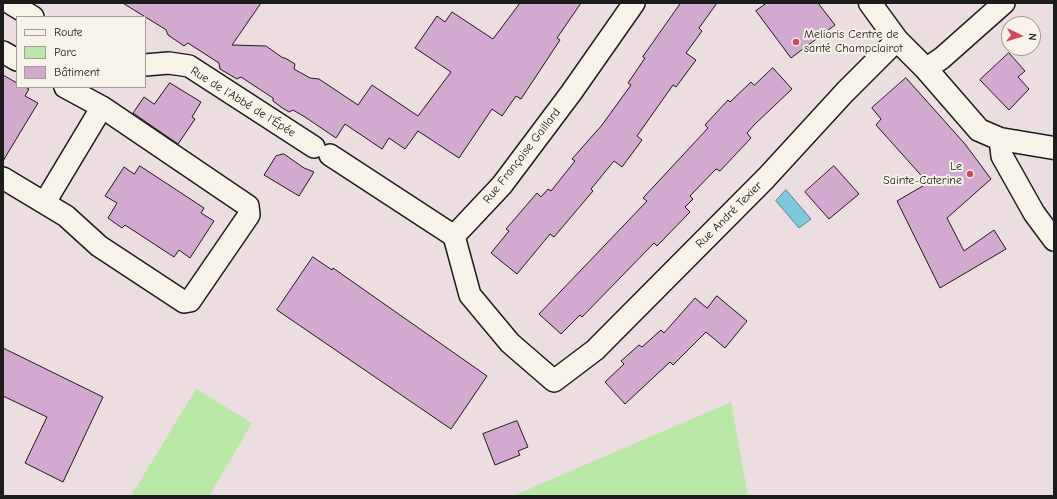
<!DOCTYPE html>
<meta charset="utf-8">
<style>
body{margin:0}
#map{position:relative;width:1057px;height:499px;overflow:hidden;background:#ecdde0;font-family:"Comic Neue",sans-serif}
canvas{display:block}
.frame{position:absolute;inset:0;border:4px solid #1c1c1c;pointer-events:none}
.legend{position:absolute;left:16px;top:16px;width:130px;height:72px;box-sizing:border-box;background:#f7f3e8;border:1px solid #9f9d96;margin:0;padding:5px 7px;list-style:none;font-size:12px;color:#1c1c1c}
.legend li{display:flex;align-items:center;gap:8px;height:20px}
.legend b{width:20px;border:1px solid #9f9d96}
.north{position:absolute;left:1001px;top:16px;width:40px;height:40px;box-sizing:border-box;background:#f7f3e8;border:1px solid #9f9d96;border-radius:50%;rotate:95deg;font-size:11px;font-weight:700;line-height:16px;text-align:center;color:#1c1c1c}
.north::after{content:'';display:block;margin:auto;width:14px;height:18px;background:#d1495b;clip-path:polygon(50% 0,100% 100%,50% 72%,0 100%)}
</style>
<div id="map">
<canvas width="1057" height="499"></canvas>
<div class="frame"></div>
<ul class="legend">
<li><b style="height:5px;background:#f7f3e8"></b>Route</li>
<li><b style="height:11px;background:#bae8a6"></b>Parc</li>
<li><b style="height:11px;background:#d2a9cf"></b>Bâtiment</li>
</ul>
<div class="north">N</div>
</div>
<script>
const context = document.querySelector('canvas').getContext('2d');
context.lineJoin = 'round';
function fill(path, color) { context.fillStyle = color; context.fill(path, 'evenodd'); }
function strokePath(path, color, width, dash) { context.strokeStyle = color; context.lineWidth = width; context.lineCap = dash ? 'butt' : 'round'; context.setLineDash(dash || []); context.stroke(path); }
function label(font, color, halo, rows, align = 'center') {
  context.font = font + ' "Comic Neue",sans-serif'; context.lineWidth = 4; context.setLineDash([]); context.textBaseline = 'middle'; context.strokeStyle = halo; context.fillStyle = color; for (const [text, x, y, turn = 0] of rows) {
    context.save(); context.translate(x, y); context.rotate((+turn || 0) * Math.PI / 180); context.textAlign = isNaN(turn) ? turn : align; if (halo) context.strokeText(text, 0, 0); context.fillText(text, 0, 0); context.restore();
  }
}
fill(new Path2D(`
 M 196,389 L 252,423 L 209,496 L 131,496 Z
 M 731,402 L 748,496 L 513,496 Z`), '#bae8a6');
const water = new Path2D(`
 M 786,190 L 811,219 L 799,228 L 776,201 Z`);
fill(water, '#7ec8de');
strokePath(water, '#578390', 1);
const building = new Path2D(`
 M 123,3 L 261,3 L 232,45 L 266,46 L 283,58 L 285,58 L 295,64 L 294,69 L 310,78 L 319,79 L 358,105 L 372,85 L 418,116 L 451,72 L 415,48 L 437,16 L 445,22 L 452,12 L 493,39 L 520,3 L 581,3 L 557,38 L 560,40 L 521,99 L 516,96 L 502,116 L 492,109 L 459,158 L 418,131 L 405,149 L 389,138 L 382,149 L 345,124 L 336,138 L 305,117 L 293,110 L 289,112 L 281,107 L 273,101 L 273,98 L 241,77 L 237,79 L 220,69 L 219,63 L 188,43 L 184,46 L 168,35 L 166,30 Z
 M 681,3 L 717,3 L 699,28 L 702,31 L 686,53 L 696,60 L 676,87 L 673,85 L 637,136 L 642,140 L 622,167 L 614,161 L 591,189 L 593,191 L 554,237 L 550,234 L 517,274 L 491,253 L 509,231 L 506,229 L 537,193 L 541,197 L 548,189 L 551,191 L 575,161 L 572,159 L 602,125 L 631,85 L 628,83 L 645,58 L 643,57 Z
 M 767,3 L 818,3 L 835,25 L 791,58 L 756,11 Z
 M 1009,53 L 1025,71 L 1018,77 L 1029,89 L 1009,110 L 980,80 Z
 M 773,68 L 792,89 L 754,125 L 747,133 L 751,138 L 720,171 L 716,169 L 690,196 L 693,199 L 685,207 L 690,212 L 657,246 L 654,243 L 582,317 L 580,315 L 561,334 L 539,314 L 647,201 L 643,198 L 708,128 L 705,125 L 728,100 L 730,102 L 751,82 L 754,85 Z
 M 3,75 L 17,83 L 17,87 L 25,87 L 29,89 L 25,96 L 38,103 L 3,161 Z
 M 906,78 L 965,144 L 991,179 L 947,218 L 964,251 L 994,230 L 1006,249 L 940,288 L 897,201 L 928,183 L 876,125 L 881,119 L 872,108 Z
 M 170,83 L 201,102 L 192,117 L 195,119 L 178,144 L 133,113 L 144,97 L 154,104 Z
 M 284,154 L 304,168 L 314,172 L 299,196 L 264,175 L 276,156 Z
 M 140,166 L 204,208 L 201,213 L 214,221 L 190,258 L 179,250 L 174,257 L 125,225 L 122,228 L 108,218 L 117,203 L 105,196 L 124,167 L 134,174 Z
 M 834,166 L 859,194 L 829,219 L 805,192 Z
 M 313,257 L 332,270 L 333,268 L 487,376 L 451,429 L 277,310 Z
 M 717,296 L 747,321 L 725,348 L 706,332 L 673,365 L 670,362 L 625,404 L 605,382 L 624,364 L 621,361 L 639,345 L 642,347 L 661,330 L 664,333 L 695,298 L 707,308 Z
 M 3,348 L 103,397 L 63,482 L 25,463 L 47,417 L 3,396 Z
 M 517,421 L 528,447 L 518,451 L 520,455 L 495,465 L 483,434 Z`);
fill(building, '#d2a9cf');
strokePath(building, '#1c1c1c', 1);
const street = new Path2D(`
 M 10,3 L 33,17
 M 634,3 L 571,93 L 502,185 L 454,236 L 470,295 L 510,343 L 554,381 L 595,350 L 766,178 L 845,92 L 897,40
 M 3,52 L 17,60
 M 145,65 L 169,63 L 189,66 L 314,147
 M 926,69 L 942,58 L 1004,3
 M 1000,139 L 1002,156 L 1034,213 L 1054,240
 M 330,155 L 454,236
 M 3,178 L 66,216 L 99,246 L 184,302 L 190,301 L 249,215 L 248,206 L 102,107 L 65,87
 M 45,202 L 102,107`);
const secondary = new Path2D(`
 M 870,3 L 897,40 L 926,69 L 979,130 L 1000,139 L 1054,148`);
strokePath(street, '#1c1c1c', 24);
strokePath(secondary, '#1c1c1c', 25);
strokePath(street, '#f7f3e8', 21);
strokePath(secondary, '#f7f3e8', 22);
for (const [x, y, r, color] of [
 [796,42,4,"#d1495b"],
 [970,174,4,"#d1495b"]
]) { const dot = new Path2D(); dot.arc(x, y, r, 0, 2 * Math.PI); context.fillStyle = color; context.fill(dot); strokePath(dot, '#f7f3e8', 1.5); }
label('12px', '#1c1c1c', '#f7f3e8', [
 ["Melioris Centre de",804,35],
 ["santé Champclairot",804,49],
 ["Le",962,167,"right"],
 ["Sainte-Caterine",962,181,"right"]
], 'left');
label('12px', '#1c1c1c', '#f7f3e8', [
 ["Rue de l'Abbé de l'Épée",243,102,32],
 ["Rue Françoise Gaillard",522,156,-52],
 ["Rue André Texier",729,215,-45]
]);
</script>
